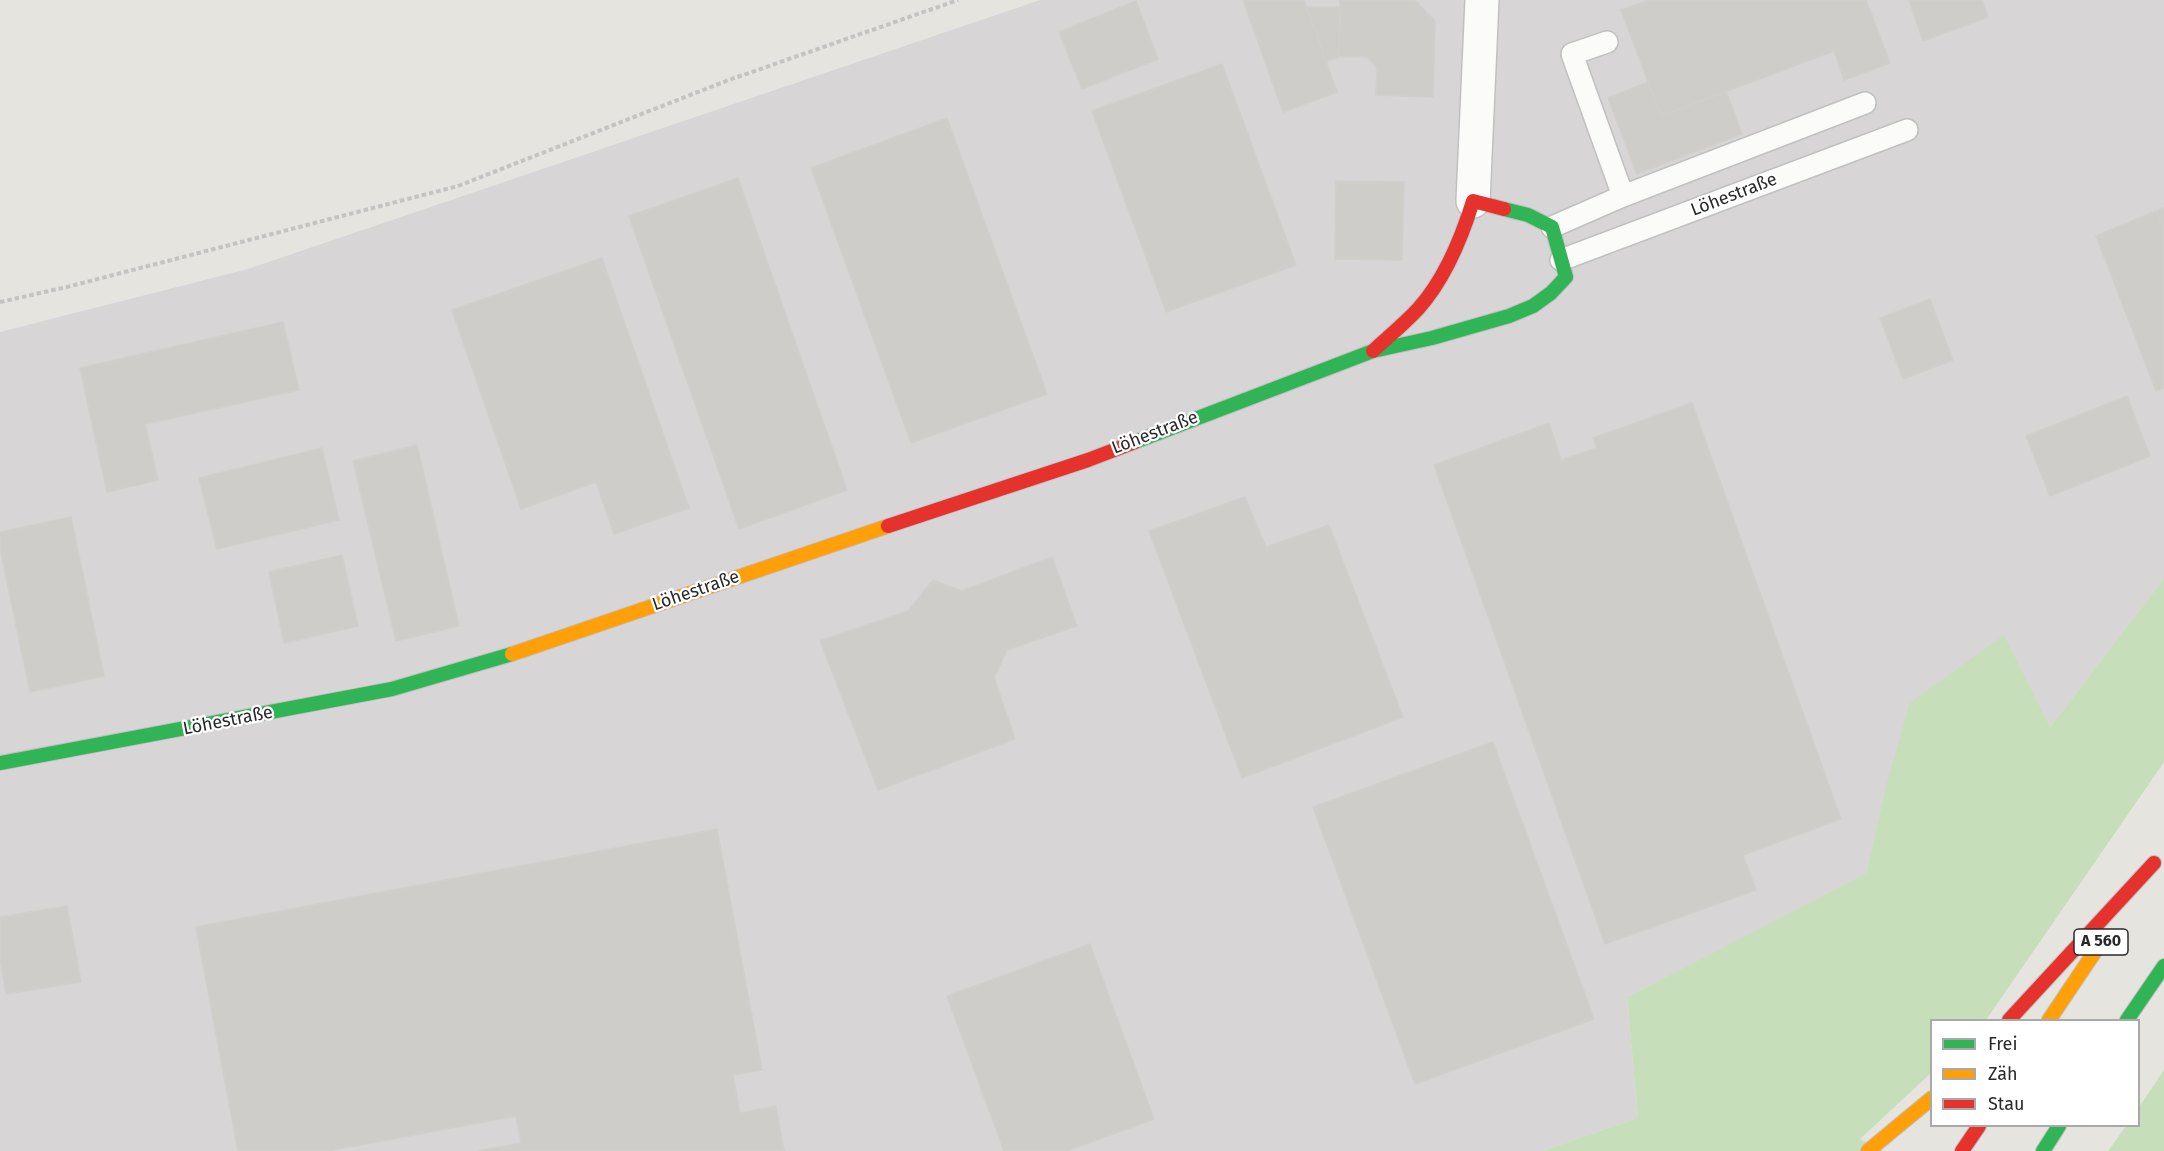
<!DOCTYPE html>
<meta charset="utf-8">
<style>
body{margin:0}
#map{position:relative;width:2164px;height:1151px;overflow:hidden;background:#e6e4df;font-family:"Fira Sans",sans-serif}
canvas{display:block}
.legend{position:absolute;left:1930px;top:1019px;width:210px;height:108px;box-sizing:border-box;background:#fff;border:2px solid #a9a9a9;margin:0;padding:8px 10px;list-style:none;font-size:18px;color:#292929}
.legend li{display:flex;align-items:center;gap:12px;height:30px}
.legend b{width:30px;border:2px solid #a9a9a9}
</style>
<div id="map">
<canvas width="2164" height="1151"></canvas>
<ul class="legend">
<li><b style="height:8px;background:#30b455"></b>Frei</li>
<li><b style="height:8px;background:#ff9f0a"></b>Zäh</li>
<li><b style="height:8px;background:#e5322d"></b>Stau</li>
</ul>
</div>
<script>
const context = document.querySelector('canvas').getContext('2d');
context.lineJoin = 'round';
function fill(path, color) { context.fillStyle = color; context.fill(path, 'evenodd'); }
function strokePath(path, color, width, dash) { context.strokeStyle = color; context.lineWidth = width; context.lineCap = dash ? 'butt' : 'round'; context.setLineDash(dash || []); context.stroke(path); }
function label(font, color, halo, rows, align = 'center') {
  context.font = font + ' "Fira Sans",sans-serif'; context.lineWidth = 4.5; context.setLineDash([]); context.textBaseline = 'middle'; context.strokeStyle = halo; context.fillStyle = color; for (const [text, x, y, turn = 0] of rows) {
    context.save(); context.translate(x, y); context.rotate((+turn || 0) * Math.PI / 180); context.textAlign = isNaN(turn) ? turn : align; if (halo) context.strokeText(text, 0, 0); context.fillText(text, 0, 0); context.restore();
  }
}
fill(new Path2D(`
 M 1040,0 L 2164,0 L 2164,578 L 2050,727 L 1884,793 L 1868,873 L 1627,997 L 1638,1118 L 1542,1151 L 0,1151 L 0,332 L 248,269 Z`), '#d7d5d6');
fill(new Path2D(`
 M 2164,578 L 2164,762 L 1986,1020 L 1932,1020 L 1931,1073 L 1860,1139 L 1884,1151 L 1542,1151 L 1638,1118 L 1627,997 L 1867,873 L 1884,793 L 1910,703 L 2004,635 L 2050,727 Z
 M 2164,1070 L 2164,1151 L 2108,1151 L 2126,1126 L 2138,1126 L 2139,1107 Z`), '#c7debb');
const building = new Path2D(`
 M 1243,0 L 1304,0 L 1337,92 L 1283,112 Z
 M 1340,0 L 1416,1 L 1435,21 L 1433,97 L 1376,95 L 1377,68 L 1367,57 L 1339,57 Z
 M 1649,0 L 1866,0 L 1890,63 L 1844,80 L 1834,51 L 1661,116 L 1621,10 Z
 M 1909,0 L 1982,0 L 1988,17 L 1923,41 Z
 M 1136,1 L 1158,59 L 1082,89 L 1059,32 Z
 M 1307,7 L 1341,7 L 1339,57 L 1326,62 Z
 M 1222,64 L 1296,265 L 1166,312 L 1092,111 Z
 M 1648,82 L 1661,116 L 1726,91 L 1742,134 L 1637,174 L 1608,98 Z
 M 947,118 L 1047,394 L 911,443 L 811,168 Z
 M 738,178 L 847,490 L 739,529 L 629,216 Z
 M 1336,181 L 1404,182 L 1402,260 L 1335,259 Z
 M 2164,208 L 2164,231 L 2156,211 Z
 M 2156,211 L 2164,231 L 2164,388 L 2156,391 L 2096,236 Z
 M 602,258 L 689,508 L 614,534 L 596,482 L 521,509 L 452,310 Z
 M 1930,299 L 1953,360 L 1903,379 L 1880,318 Z
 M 283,322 L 299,390 L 145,424 L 158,480 L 107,492 L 80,368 Z
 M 2127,396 L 2150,456 L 2050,496 L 2026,436 Z
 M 1692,403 L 1841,819 L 1743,855 L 1756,890 L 1605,944 L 1434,465 L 1549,423 L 1561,460 L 1597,448 L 1593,438 Z
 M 417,445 L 459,626 L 396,641 L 353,461 Z
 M 322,448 L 339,520 L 217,549 L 199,478 Z
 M 1245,497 L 1266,547 L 1329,525 L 1403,717 L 1242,778 L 1149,531 Z
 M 71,517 L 104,676 L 30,692 L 0,548 L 0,532 Z
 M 342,555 L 358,626 L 284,643 L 269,572 Z
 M 1052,557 L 1077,626 L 1007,650 L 994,678 L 1015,739 L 878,790 L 820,641 L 908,611 L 933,580 L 962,591 Z
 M 1493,742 L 1594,1019 L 1415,1084 L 1313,807 Z
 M 717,829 L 762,1070 L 733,1075 L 740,1113 L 776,1106 L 784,1151 L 477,1151 L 521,1143 L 516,1116 L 328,1151 L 238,1151 L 196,927 Z
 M 67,906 L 81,982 L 6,994 L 0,960 L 0,917 Z
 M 1090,944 L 1154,1119 L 1067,1151 L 1004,1151 L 947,996 Z`);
fill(building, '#cfcdca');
strokePath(building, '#d1cfcb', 1.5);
const lane = new Path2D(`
 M 1623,196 L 1865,103
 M 1552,227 L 1623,196 L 1572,54 L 1607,42
 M 1561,260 L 1907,130`);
const street = new Path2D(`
 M 1473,201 L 1482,0`);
const fast = new Path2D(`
 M 1135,442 L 1373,351 L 1432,338 L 1509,316 L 1533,306 L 1551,293 L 1566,277 L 1552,227 L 1528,215 L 1504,209
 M 0,763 L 392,689 L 512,654
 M 2127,1020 L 2164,966
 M 2043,1151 L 2059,1126`);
const slow = new Path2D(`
 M 512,654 L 888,526
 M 2049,1020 L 2096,950
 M 1868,1151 L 1932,1098`);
const jam = new Path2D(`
 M 1373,351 C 1388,337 1404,324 1418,309 C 1445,279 1461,240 1473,201 L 1504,209
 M 888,526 L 1088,460 L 1135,442
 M 2009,1020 L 2154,863
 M 1962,1151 L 1979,1126`);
strokePath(lane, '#c0c0c0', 24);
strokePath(street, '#c0c0c0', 36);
strokePath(fast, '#c0c0c0', 16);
strokePath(slow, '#c0c0c0', 16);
strokePath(jam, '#c0c0c0', 16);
strokePath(new Path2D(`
 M 0,302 L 67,287 L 458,186 L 726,81 L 958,0`), '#c3c3c2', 4, [4.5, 3]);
strokePath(lane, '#fbfbfa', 21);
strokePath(street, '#fbfbfa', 33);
strokePath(fast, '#30b455', 14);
strokePath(slow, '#ff9f0a', 14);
strokePath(jam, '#e5322d', 14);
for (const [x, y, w] of [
 [2101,942,54]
]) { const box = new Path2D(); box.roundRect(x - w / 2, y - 13, w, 26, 4.5); context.fillStyle = '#fff'; context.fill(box); strokePath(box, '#292929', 1.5); }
label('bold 16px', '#292929', null, [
 ["A 560",2101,942]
]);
label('18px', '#292929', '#fff', [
 ["Löhestraße",1734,195,-21],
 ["Löhestraße",1155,433,-21],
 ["Löhestraße",696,591,-19],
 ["Löhestraße",228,721,-11]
]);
</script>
